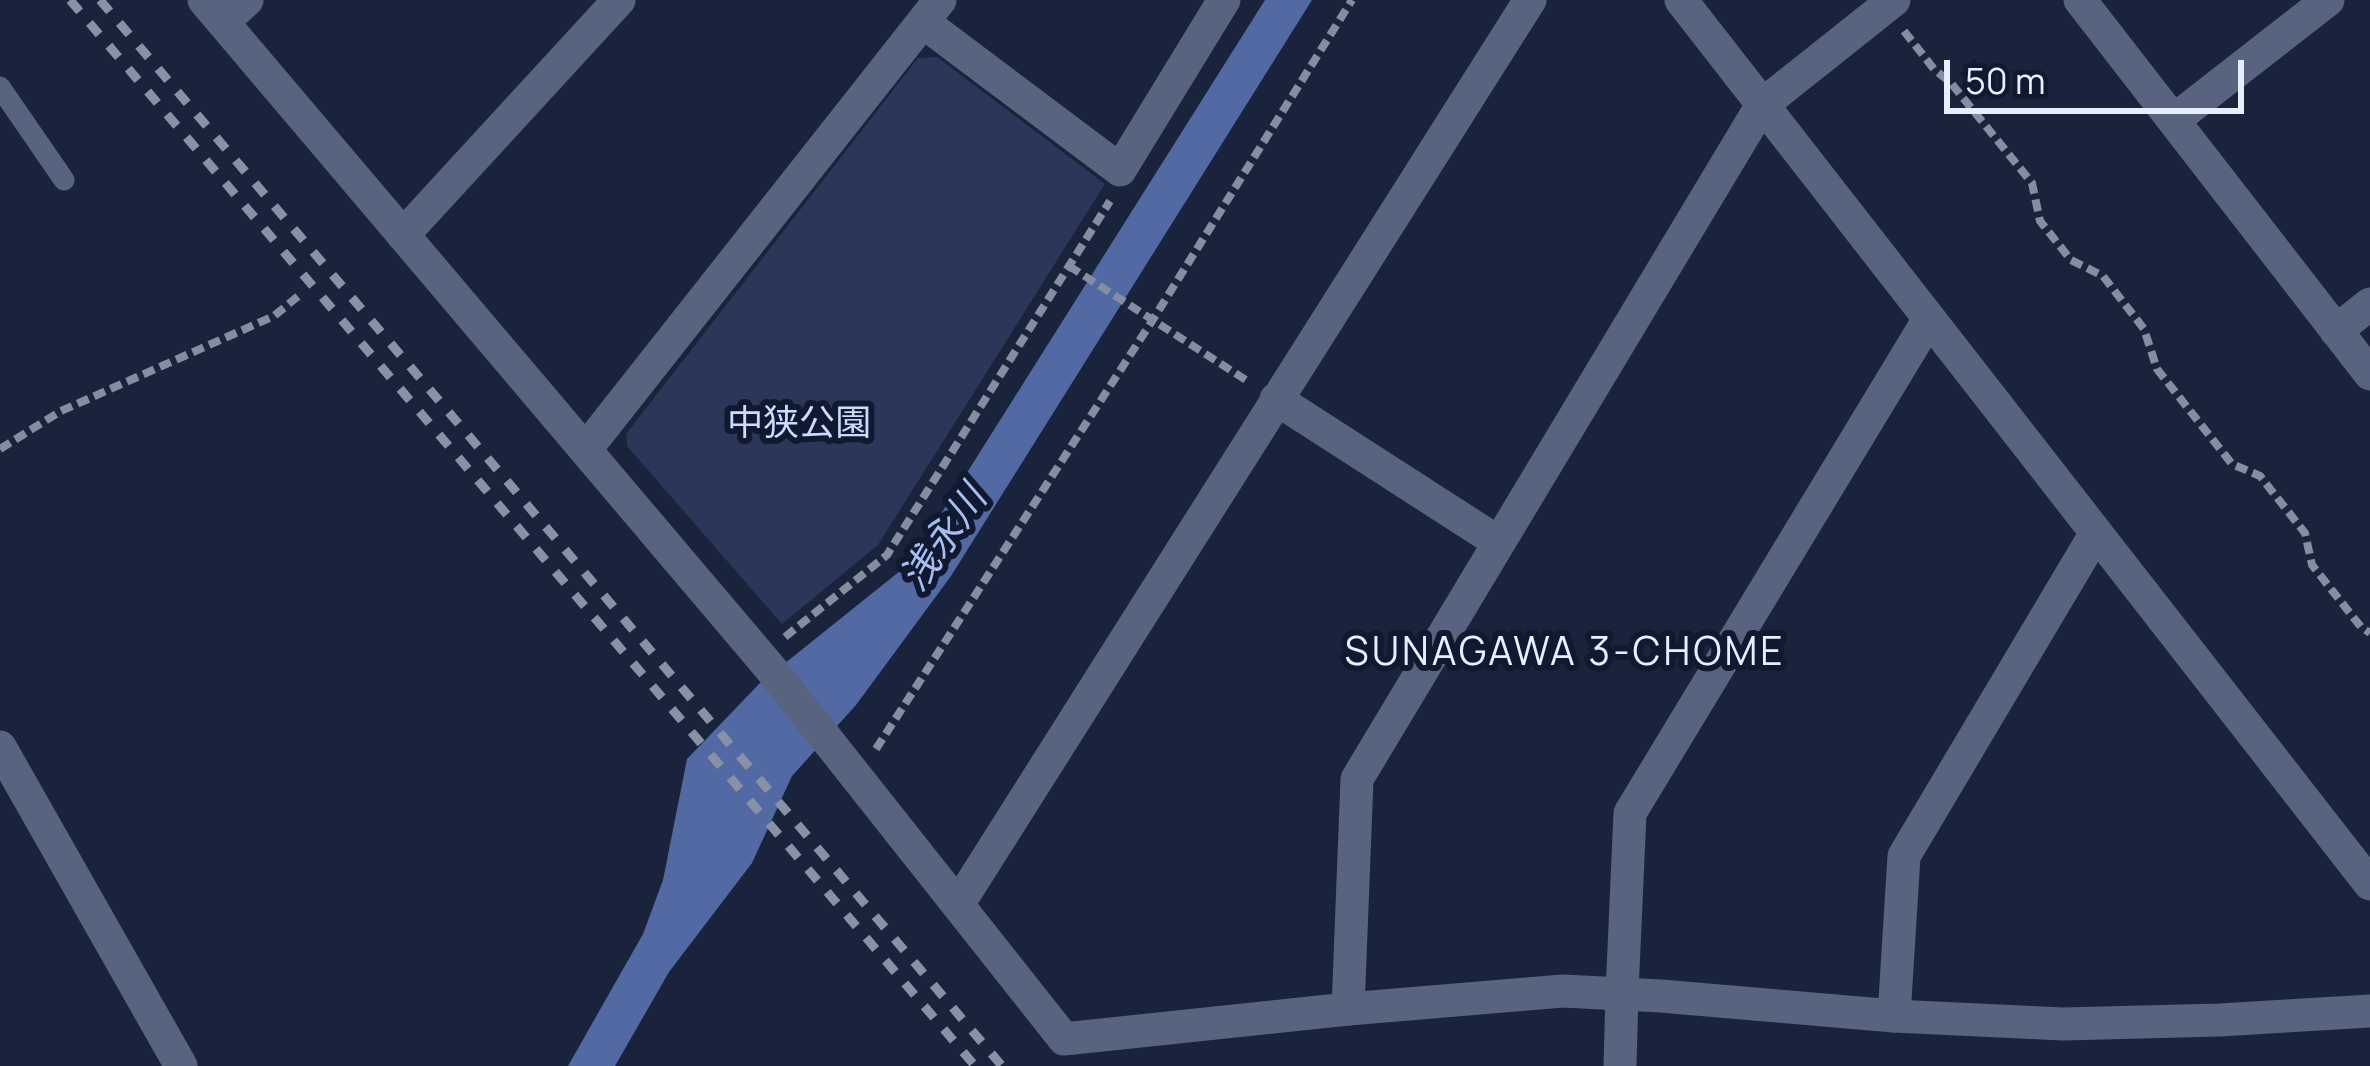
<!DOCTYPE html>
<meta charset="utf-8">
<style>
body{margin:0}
#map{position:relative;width:2370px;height:1066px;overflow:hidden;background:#19233b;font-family:Manrope,sans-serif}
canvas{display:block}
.scale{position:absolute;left:1944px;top:60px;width:300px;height:54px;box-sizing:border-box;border:6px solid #e7eeff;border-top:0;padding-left:15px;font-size:36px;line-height:42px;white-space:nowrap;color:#e7eeff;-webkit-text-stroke:9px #101930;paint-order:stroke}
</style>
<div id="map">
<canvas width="2370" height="1066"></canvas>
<div class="scale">50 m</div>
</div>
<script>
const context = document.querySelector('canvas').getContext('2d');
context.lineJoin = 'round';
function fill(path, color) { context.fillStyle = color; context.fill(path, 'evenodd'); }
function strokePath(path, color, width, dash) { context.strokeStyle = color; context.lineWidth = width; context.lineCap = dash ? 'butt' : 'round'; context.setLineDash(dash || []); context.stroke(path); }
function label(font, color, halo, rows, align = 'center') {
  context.font = font + ' Manrope,"Noto Sans JP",sans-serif'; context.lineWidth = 12; context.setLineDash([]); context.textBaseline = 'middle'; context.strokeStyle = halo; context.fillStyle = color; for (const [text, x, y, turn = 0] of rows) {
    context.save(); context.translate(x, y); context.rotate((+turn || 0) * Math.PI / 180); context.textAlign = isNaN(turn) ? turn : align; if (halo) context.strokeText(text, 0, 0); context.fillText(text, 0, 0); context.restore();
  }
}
fill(new Path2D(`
 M 937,57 L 1105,184 L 878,545 L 782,624 L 627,446 L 626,434 L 918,58 Z`), '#2a3758');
fill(new Path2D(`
 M 1265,0 L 1312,0 L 951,576 L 856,705 L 792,776 L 752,863 L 669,972 L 615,1066 L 568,1066 L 643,934 L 663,880 L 687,759 L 759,684 L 910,563 Z`), '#5269a3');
strokePath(new Path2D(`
 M 1904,31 L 1934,69 L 1951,83 L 2032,183 L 2040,221 L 2071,260 L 2103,276 L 2144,329 L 2157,369 L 2232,464 L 2260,476 L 2305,533 L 2312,565 L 2361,627 L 2370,633
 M 1069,266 L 1249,382
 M 0,449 L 61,411 L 274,316 L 302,293
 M 785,637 L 887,555 L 1110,201
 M 876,749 L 1152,321 L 1352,0`), '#848da1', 8, [12, 6]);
strokePath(new Path2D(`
 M 0,87 L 64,180`), '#57637f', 21);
strokePath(new Path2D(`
 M 1681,0 L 2370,884
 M 2080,0 L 2370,374
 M 223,22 L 247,0
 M 923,22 L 1120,170 L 1224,0
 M 2174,120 L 2328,0
 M 403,235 L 619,0
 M 2336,331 L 2370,304
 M 1276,399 L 1498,542
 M 586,449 L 940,0
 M 0,747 L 181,1066
 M 959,903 L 1530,0
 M 1622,993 L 1630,813 L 1929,319
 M 1348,1009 L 1357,779 L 1762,105 L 1894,0
 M 1894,1016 L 1904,856 L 2096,533`), '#57637f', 33);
strokePath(new Path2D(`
 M 204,0 L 771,669 L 1064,1039 L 1348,1009 L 1563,991 L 1661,996 L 1894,1016 L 2063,1024 L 2220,1020 L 2370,1011
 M 1620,1066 L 1622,993`), '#57637f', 33);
strokePath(new Path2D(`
 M 70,0 L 975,1066
 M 100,0 L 1002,1066`), '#8991a6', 9, [15, 15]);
label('36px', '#cbdbfd', '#101930', [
 ["中狭公園",799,425]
]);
label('italic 39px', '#a8bdf0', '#101930', [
 ["浅永川",945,539,-55]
]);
context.letterSpacing = '3px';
label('39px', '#e7eeff', '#101930', [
 ["SUNAGAWA 3-CHOME",1565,654]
]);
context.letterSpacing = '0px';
</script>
